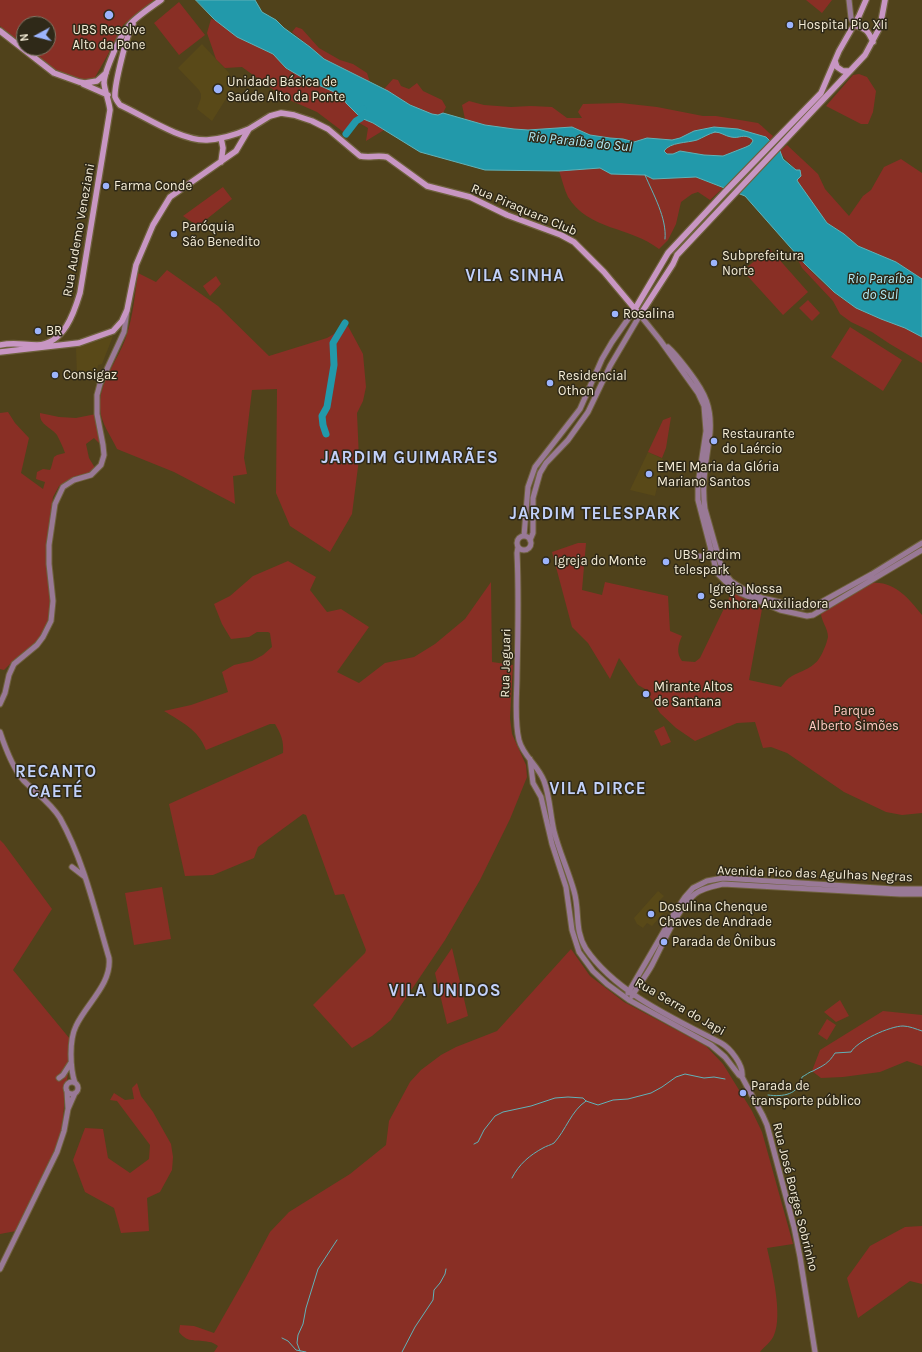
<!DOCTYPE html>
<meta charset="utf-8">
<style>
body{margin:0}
#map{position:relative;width:922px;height:1352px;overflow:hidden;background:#50421b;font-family:Karla,sans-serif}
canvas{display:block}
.north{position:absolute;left:16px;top:16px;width:40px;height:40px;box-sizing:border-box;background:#2f2918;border:1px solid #7e7764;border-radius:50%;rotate:263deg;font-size:11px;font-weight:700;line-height:16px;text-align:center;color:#f5edd7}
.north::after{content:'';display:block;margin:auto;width:14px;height:18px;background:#9cb4fd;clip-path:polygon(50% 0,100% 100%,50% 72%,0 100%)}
</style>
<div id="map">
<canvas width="922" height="1352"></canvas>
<div class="north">N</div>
</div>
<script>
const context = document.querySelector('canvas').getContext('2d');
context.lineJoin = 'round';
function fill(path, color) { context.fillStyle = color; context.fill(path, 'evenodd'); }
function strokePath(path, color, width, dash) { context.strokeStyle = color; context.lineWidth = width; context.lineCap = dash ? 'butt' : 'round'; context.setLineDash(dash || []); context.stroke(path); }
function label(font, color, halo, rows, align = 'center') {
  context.font = font + ' Karla,sans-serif'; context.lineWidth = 3; context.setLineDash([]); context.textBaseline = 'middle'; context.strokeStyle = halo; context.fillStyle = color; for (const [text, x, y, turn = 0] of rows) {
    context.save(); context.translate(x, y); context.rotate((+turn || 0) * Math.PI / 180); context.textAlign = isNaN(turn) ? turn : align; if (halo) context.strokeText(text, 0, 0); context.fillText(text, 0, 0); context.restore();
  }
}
fill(new Path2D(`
 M 202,44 L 229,73 L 231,85 L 229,94 L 212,121 L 197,109 L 201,98 L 201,94 L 199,90 L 178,68 Z
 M 113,336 L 102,364 L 98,365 L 97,370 L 77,376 L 76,348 Z
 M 648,452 L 663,459 L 655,496 L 630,490 Z
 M 658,891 L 664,896 L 659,901 L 667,909 L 652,926 L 647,923 L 643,928 L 637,924 L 634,918 Z`), '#594918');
fill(new Path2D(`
 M 0,0 L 154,0 L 123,25 L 107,56 L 94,79 L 79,80 L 55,72 L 26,48 L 48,48 L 48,24 L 24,24 L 24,46 L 0,26 Z
 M 806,0 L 832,0 L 822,13 Z
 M 179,2 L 205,35 L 179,55 L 154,23 Z
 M 211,19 L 215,20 L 237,37 L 273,54 L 286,68 L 303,78 L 343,96 L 346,103 L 361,118 L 373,123 L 384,130 L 366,141 L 368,128 L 356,121 L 346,134 L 317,112 L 285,98 L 242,67 L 225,68 L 216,59 L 207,33 Z
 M 296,27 L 302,29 L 319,48 L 340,60 L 353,64 L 367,73 L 370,82 L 324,59 L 292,32 Z
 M 859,74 L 867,77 L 876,91 L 873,112 L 868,124 L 861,124 L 826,106 L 853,75 Z
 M 393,79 L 398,80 L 401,86 L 409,89 L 417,83 L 423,91 L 442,100 L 446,107 L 443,113 C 427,121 398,96 384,89 Z
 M 469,101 L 484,105 L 511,107 L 531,106 L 552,107 L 567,118 L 582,118 L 578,112 L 583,104 L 621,103 L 657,107 L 703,116 L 716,116 L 758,123 C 764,127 767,132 773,136 L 770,140 L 766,137 L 738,129 L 718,128 L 699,130 L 680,138 L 671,140 L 647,138 L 634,142 L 623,139 L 610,138 L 590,135 L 572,127 L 528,130 L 514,129 L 485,125 L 465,119 L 462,105 Z
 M 715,132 C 721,132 723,134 728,136 C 737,139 744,133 752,139 L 753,141 L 746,147 L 723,156 L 704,155 L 680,151 L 673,154 L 667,154 L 664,151 C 670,142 687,143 697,140 C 704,137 708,134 715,132 Z
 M 787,145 L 818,174 L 825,189 L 849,216 L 863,196 L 871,190 L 884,167 L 901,159 L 922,173 L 922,279 L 896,262 L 858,246 L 844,234 L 827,223 L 798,182 L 796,170 C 790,163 784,160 780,151 Z
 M 600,168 L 611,174 L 645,175 L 653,179 L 696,177 L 723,188 L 710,200 L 698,192 L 692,194 L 681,202 L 676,224 L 668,240 L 659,249 C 631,227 588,230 568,197 C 564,189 562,179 559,171 Z
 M 223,187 L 232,199 L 198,226 L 183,216 Z
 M 769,248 L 808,292 L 783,315 L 743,271 Z
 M 796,255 C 811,272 837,298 857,308 C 872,317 890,321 906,328 C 911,331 917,334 922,337 L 922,363 L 890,344 L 872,332 L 851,322 L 840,314 L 833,301 L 802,268 L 796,256 Z
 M 167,270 L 218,306 L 269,356 L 327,338 L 348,326 L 363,354 L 366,387 L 363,401 L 357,413 L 359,459 L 352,514 L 330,552 L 290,526 L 276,493 L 277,389 L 252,390 L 244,458 L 247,474 L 233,476 L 235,504 L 174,472 L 117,449 C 111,436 101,423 100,409 C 98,383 118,361 126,337 C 133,317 135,294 138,273 L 156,282 Z
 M 216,276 L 221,284 L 210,296 L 203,286 Z
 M 808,300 L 820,313 L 812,321 L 799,308 Z
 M 850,327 L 902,360 L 883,391 L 831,357 Z
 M 8,412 L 15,423 L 29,438 L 21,473 L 43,489 L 45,482 L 36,479 L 37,472 L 43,469 L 50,470 L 51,468 L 54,457 L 57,455 L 65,453 C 63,447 60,441 57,435 C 51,427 39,425 40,413 L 59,417 L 76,418 L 96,414 L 103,445 L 99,443 L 94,438 L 86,444 L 89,458 L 95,468 L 89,473 L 73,477 L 59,486 L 53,497 L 46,556 L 52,606 L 45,630 L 36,643 L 15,659 L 4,670 L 0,669 L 0,413 Z
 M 671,417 L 666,448 L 662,458 L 648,452 L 663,420 Z
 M 578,543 L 586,543 L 582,590 L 602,595 L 605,582 L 668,596 L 670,631 L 682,636 C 678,645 676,653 682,661 L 695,662 L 700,658 L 732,592 L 762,609 L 749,680 L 781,687 C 784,683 788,678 792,676 C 808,668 817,667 824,649 C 826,645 827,641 828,637 C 828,628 821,621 821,613 C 829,608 866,583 872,583 C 895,581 909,599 922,615 L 922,813 L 902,815 L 886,812 L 844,792 L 787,753 L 771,747 L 763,748 L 755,722 L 737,723 L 695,741 L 676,728 L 660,713 L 645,689 L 638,685 L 619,658 L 610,679 L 588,643 L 572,627 L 552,552 Z
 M 288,561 L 316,577 L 310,590 L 327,612 L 341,609 L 369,627 L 337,672 L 359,683 L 385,663 L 414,657 L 435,644 L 465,619 L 491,582 L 492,662 L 513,665 L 510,718 L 512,734 L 526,765 L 527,777 L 510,819 L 480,880 L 445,940 L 391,1020 L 372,1036 L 352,1048 L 313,1005 L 365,953 L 366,950 L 344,894 L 335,895 L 306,815 L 303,814 L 258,847 L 254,858 L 213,875 L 185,876 L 169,804 L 283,753 C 284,741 281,734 275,724 L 270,724 L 206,750 C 199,730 180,721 164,711 L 191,705 L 228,692 L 222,672 L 234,665 L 252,661 L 263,655 L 272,647 L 270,633 L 268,632 L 257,632 L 249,637 L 231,639 L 222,624 L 214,604 L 230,596 L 253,576 Z
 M 664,726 L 671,742 L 661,746 L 654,731 Z
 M 0,840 L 4,844 L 52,909 L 13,970 L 70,1039 L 69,1066 L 65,1094 L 62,1131 L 55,1151 L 16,1231 L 0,1234 Z
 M 162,887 L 171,939 L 134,945 L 125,893 Z
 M 452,948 L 468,1016 L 447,1024 L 435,973 Z
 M 571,949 L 590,976 L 624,1002 L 706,1046 L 723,1064 L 752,1111 L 762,1132 L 793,1244 L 767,1248 C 772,1270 783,1315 774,1335 C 772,1341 764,1347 760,1352 L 214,1352 L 218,1346 C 215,1344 212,1342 209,1342 C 197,1339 188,1344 179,1332 L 180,1325 L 194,1326 L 214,1333 L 246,1277 L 270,1232 L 289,1212 L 350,1174 L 386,1145 L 389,1121 L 410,1082 L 421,1070 L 441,1055 L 456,1047 L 497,1031 Z
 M 840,1000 L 849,1016 L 836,1022 L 824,1012 Z
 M 883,1011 L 922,1015 L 922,1066 L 907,1061 L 880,1072 L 843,1077 L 821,1078 L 812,1071 L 820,1050 Z
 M 827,1019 L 836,1025 L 827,1040 L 818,1034 Z
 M 137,1083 L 141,1096 L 153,1112 L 171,1144 L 173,1157 L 172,1170 L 160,1192 L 147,1198 L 149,1231 L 121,1233 L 114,1208 L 85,1192 L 73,1160 L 85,1128 L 103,1129 L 108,1158 L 130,1173 L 149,1159 L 150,1145 L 117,1101 L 110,1100 L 114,1093 L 125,1100 L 134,1099 L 132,1088 Z
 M 922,1226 L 922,1284 L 910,1281 L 858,1318 L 847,1278 L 870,1246 L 905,1227 Z`), '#892f25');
const water = new Path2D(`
 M 196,0 L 255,0 L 262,12 L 276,20 L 284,28 L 310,47 L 324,59 L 388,91 L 410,105 L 432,114 L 438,115 L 443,113 L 485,125 L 514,129 L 528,130 L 572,127 L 590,135 L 610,138 L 623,139 L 634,142 L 647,138 L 672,140 L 680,138 L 694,131 L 714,127 L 738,129 L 766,137 L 780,151 L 783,159 L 796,170 L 800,170 L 801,176 L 797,180 L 798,182 L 827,223 L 844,234 L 858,246 L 896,262 L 922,279 L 922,337 L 905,328 L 881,319 L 856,308 L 834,292 L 805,264 L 745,196 L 696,177 L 653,179 L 645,175 L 611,174 L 600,168 L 559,171 L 485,170 L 420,152 L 373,123 L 361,118 L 346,103 L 343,96 L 303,78 L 286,68 L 273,54 L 237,37 L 215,20 ZM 715,132 C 721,132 725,136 731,137 C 740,139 743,133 752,139 L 753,141 L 750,145 L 746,147 L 723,156 L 704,155 L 680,151 L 673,154 L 667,154 L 664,151 C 670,142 687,143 697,140 C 704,137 708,134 715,132 Z`);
fill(water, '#29a');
strokePath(water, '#61b2b8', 1);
strokePath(new Path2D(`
 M 645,175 C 653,194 667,218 665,239
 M 768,1095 C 783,1097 799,1095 802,1077 C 806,1075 809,1072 813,1071 C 824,1065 828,1064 835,1053 L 851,1052 C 857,1041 890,1026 903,1026 C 909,1026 916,1029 922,1031
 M 474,1144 L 478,1142 L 484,1130 L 495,1116 L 503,1112 L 531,1106 L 555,1098 L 568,1097 L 583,1098 L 586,1101 L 598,1105 L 613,1100 L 628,1099 L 651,1093 L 662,1087 L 676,1077 L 685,1074 L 704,1078 L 714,1077 L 725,1079
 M 512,1178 C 519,1164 530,1155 543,1148 C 546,1146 551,1145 554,1143 C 566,1130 571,1111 586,1101
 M 282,1338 L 288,1341 L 296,1350 L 306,1352
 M 300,1351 L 297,1343 L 298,1335 L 303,1324 L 306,1308 L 318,1269 L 337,1240
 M 402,1352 L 415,1327 L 433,1300 L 434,1290 L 440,1283 L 445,1274 L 446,1269`), '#61b2b8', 1);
strokePath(new Path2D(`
 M 346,134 L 356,121 L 361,118 L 363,109
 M 326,434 L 323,425 L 322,416 L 327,407 L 334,365 L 333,343 L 345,323`), '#29a', 7);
const tertiary = new Path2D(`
 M 849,0 L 851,18 L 854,25
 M 668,347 C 677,355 683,364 690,373 C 705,393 712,407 710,433 C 707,458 701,483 705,509 L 720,562 L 723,571 L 731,581 L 743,589 L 762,598 L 802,607 L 816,605 L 872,574 L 922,543
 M 524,536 L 528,487 L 535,467 L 580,409 L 602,359 L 612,342 L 635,309
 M517 543a7 7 0 1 1 14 0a7 7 0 1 1-14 0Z
 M 530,540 L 533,533 L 533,498 L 540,473 L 546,463 L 568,440 L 588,412 L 610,366 L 640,315 L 660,340 L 698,393 L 704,406 L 706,431 L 698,484 L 698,500 L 717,573 L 730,586 L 740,593 L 780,610 L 807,616 L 813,615 L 922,550
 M 518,547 L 517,553 C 519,593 518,633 517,674 C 517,694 514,720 519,740 C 523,756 538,765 544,781 C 550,797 550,814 554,831 C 559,851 568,870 574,891 C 580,911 574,930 586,949 C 616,993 675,1019 721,1043 C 730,1048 744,1065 742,1077 L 763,1116 L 767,1125 L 794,1227 L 800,1257 L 815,1352
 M 692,555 C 700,557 708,558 711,549
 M 0,704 L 5,693 L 9,675 L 14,664 L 37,645 L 43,637 L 51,621 L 53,601 L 49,564 L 49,545 L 55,504 L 63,487 L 74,480 L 91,475 L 101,465 L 104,455 L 103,445 L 97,414 L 97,395 L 100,384 L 124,332 L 127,311
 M 0,732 C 5,747 14,770 24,781 C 36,793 51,803 60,818 C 84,861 95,911 109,958 C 112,984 86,1004 76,1026 C 69,1040 70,1068 75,1083
 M 530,759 L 533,783 L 541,797 L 552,844 L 566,887 L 572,930 L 579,952 L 593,971 L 607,984 L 629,1000 L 711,1045 L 725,1057 L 739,1075 L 742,1077
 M 72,867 L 85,877
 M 628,993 L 675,912 L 685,897 L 693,888 L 707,881 L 723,878 L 893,889 L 922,889
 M 632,996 C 638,986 646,976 652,965 C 663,944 677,909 695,894 C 702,888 714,886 723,884 L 900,894 L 922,894
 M 59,1078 L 63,1075 L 70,1064
 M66 1088a6 6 0 1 1 12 0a6 6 0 1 1-12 0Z
 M 67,1091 L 68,1108
 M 0,1269 L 57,1152 L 64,1131 L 68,1109 L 75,1093`);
const secondary = new Path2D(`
 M 133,24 C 127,33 114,86 115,97 C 116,100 118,102 120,105 C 144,116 181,141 207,140 C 222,139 235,135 249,129
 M 854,25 C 866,29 868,30 873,42
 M 0,31 L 54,73 L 79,82 L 85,83 L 97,81 L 106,73
 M 835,61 L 837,67 L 843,71 L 850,71
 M 83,84 L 108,95
 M 221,138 L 223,148 L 221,162
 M 635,309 L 668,253 L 724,193 L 821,93 L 839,51 L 859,16 L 866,0
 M 0,345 C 15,342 23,345 37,345 C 64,344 74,313 80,293 L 110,110 C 109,101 105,92 104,83 C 104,75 108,67 111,59 C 124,25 132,20 161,0
 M 0,352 L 79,343 L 113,331 L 122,321 L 127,310 L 136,265 L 153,225 L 170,197 L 236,151 L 249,129 L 270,116 L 281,113 L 294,115 L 312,121 L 328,129 L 360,156 C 369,158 378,155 387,157 L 427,186 L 470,197 L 507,215 L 561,235 L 574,242 L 604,272 L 640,315 L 673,264 L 677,255 L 865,55 L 880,27 L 885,0`);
strokePath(tertiary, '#6e613d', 7);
strokePath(secondary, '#6e613d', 8);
strokePath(tertiary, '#997996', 5);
strokePath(secondary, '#c896c3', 5.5);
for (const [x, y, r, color] of [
 [109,15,5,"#9cb4fd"],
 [790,25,4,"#9cb4fd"],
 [218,89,5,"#9cb4fd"],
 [106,186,4,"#9cb4fd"],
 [174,234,4,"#9cb4fd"],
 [714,263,4,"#9cb4fd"],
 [615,314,4,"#9cb4fd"],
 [38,331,4,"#9cb4fd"],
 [55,375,4,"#9cb4fd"],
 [550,383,4,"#9cb4fd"],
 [714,441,4,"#9cb4fd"],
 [649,474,4,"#9cb4fd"],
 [546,561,4,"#9cb4fd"],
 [666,562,4,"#9cb4fd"],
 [701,596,4,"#9cb4fd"],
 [646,694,4,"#9cb4fd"],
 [651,914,4,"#9cb4fd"],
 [664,942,4,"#9cb4fd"],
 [743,1093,4,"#9cb4fd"]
]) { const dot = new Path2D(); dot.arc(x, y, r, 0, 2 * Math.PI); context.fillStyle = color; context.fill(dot); strokePath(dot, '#2f2918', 1.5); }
label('13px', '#f5edd7', '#2f2918', [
 ["Hospital Pio XIi",798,25],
 ["UBS Resolve",109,30,"center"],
 ["Alto da Pone",109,45,"center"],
 ["Unidade Básica de",227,82],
 ["Saúde Alto da Ponte",227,97],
 ["Farma Conde",114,186],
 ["Paróquia",182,227],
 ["São Benedito",182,242],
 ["Subprefeitura",722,256],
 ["Norte",722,271],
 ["Rosalina",623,314],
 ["BR",46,331],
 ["Consigaz",63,375],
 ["Residencial",558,376],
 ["Othon",558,391],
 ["Restaurante",722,434],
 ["do Laércio",722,449],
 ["EMEI Maria da Glória",657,467],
 ["Mariano Santos",657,482],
 ["UBS jardim",674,555],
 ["telespark",674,570],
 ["Igreja do Monte",554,561],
 ["Igreja Nossa",709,589],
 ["Senhora Auxiliadora",709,604],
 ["Mirante Altos",654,687],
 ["de Santana",654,702],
 ["Dosulina Chenque",659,907],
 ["Chaves de Andrade",659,922],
 ["Parada de Ônibus",672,942],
 ["Parada de",751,1086],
 ["transporte público",751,1101]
], 'left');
label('13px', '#f5edd7', '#2f2918', [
 ["Rua Piraquara Club",524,210,23],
 ["Rua Audemo Veneziani",79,230,-80],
 ["Rua Jaguari",506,663,-89],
 ["Avenida Pico das Agulhas Negras",815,874,2],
 ["Rua Serra do Japi",680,1007,30],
 ["Rua José Borges Sobrinho",795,1197,76]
]);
label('13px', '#ffc9c0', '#2f2918', [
 ["Parque",854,711],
 ["Alberto Simões",854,726]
]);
label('italic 14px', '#aeeaf5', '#2f2918', [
 ["Rio Paraíba do Sul",580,142,6],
 ["Rio Paraíba",880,279],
 ["do Sul",880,295]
]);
context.letterSpacing = '1px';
label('bold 17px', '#c2d1fa', '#2f2918', [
 ["VILA SINHA",515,276],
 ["JARDIM GUIMARÃES",410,458],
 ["JARDIM TELESPARK",595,514],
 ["RECANTO",56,772],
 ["CAETÉ",56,792],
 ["VILA DIRCE",598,789],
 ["VILA UNIDOS",445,991]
]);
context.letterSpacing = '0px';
</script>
